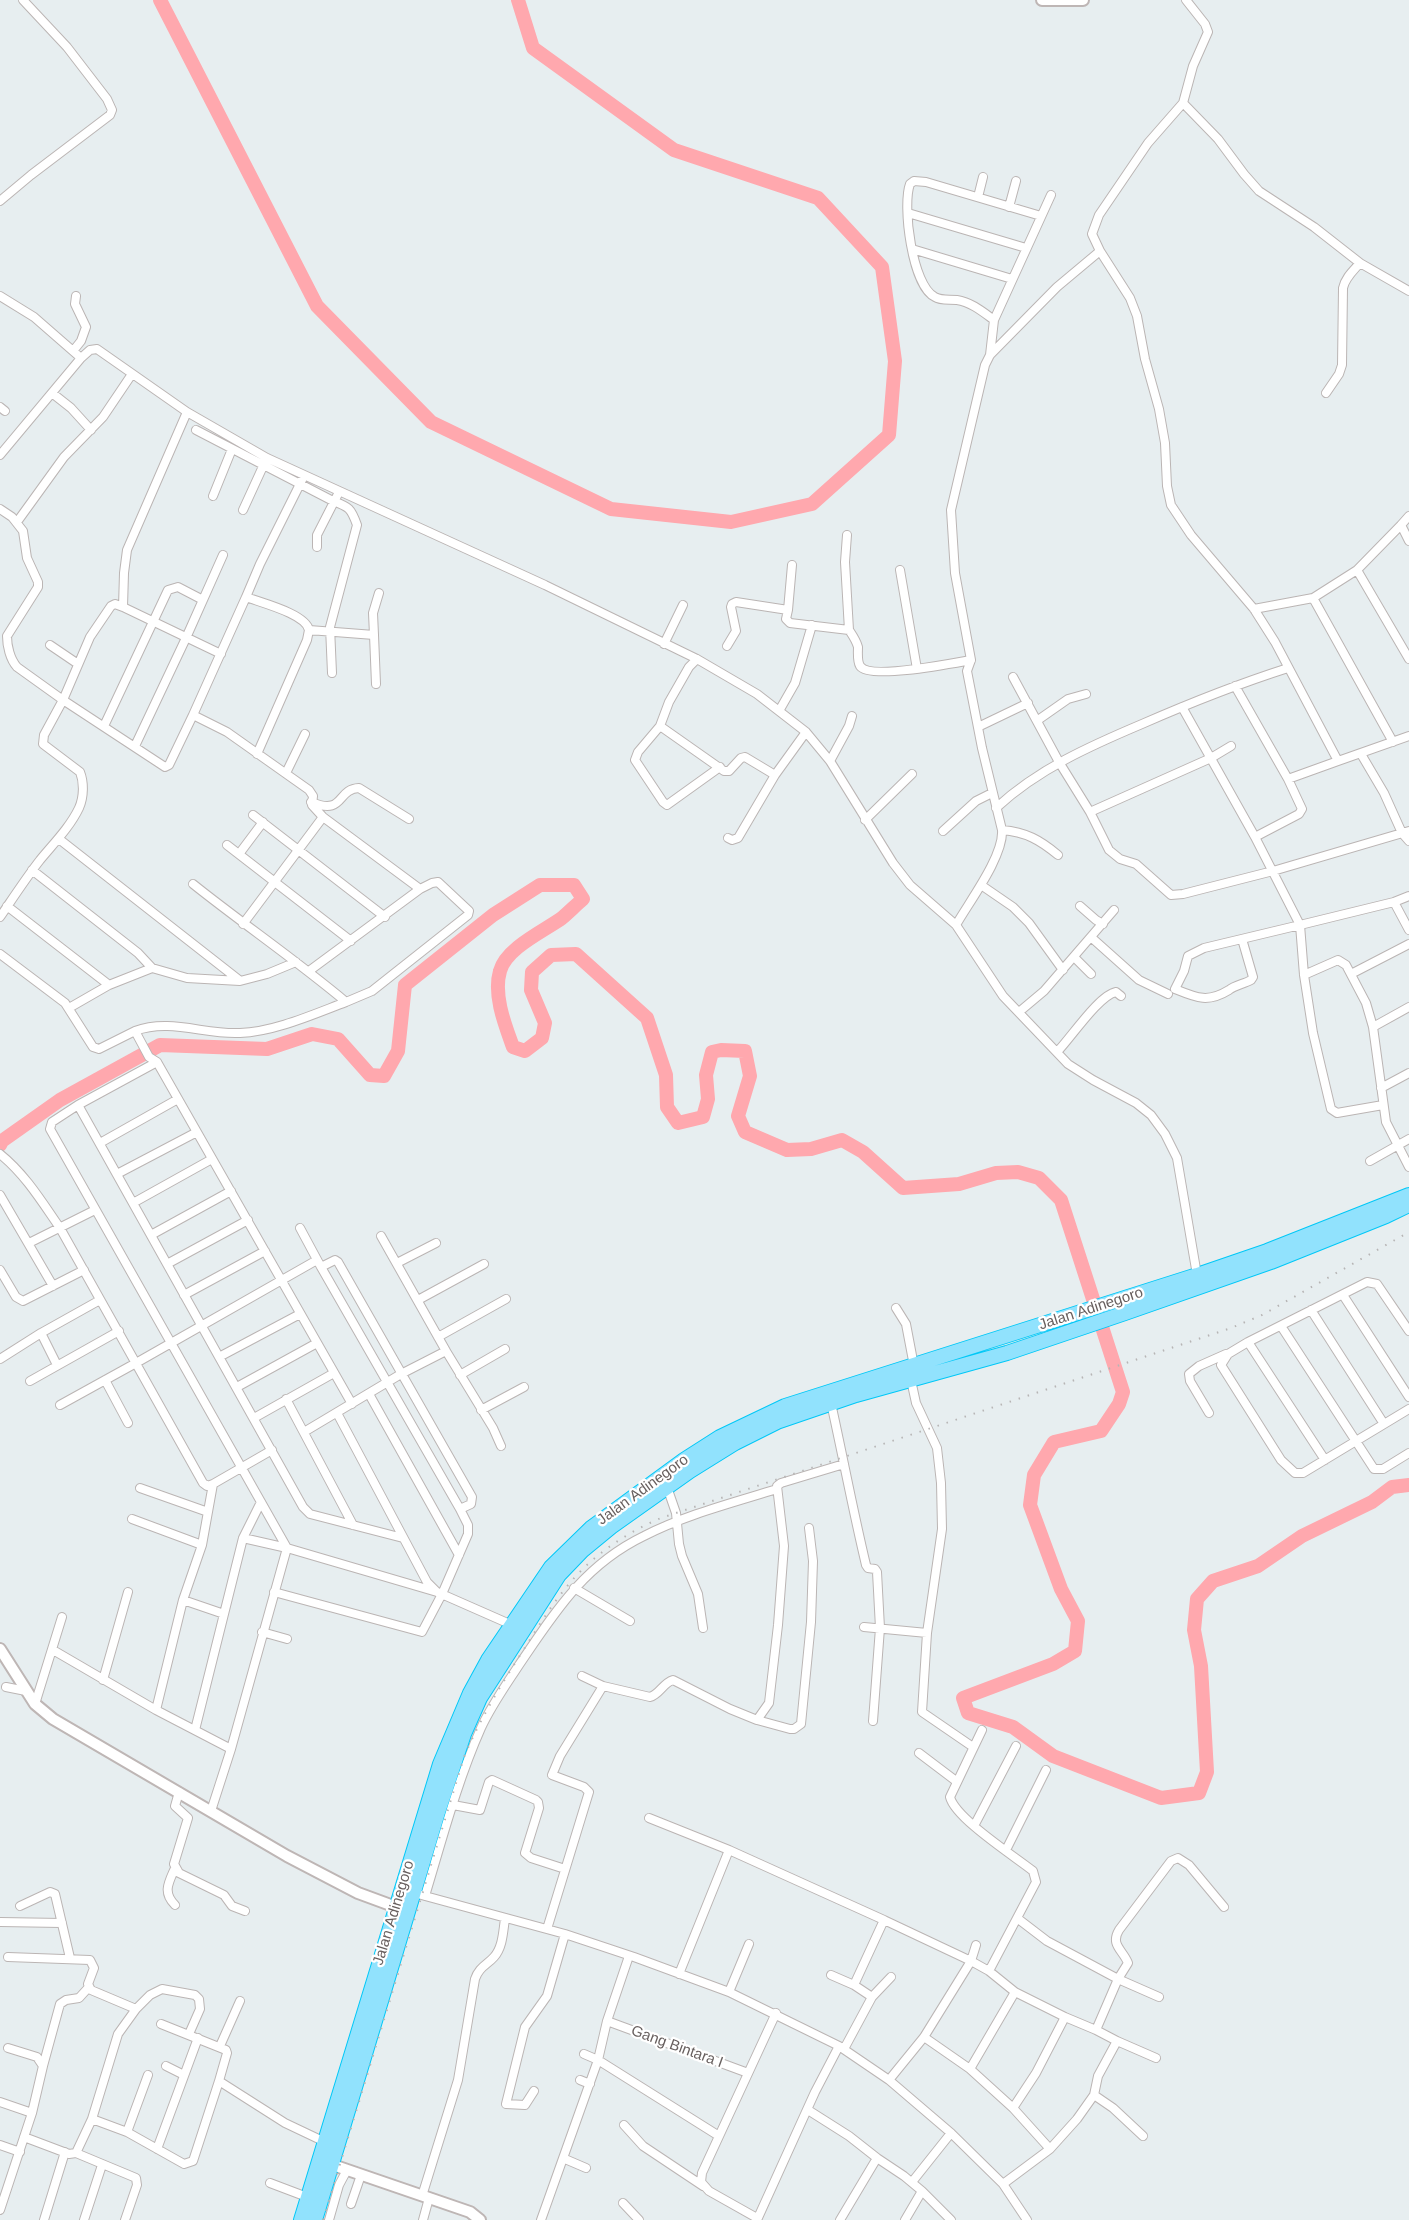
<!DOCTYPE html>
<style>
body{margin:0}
canvas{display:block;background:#e7eef0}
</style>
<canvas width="1409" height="2220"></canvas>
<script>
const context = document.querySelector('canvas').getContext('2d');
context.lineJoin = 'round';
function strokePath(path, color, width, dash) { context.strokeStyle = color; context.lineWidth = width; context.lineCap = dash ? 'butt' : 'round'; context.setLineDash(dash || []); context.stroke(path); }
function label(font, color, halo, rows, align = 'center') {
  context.font = font + ' Arial,sans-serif'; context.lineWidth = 4.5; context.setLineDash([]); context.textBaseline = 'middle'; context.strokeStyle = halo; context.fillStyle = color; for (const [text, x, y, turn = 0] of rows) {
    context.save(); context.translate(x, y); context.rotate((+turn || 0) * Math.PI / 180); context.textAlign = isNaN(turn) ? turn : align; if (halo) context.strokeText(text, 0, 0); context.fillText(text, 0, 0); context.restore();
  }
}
strokePath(new Path2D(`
 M 160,0 L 317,306 L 431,422 L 611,509 L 731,522 L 812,504 L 889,435 L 895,361 L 882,267 L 818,198 L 674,150 L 533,48 L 518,0
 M 0,1145 L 2,1141 L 60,1100 L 160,1045 L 267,1049 L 312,1034 L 338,1039 L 370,1075 L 384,1076 L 398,1051 L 405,985 L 493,915 L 540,885 L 574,885 L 583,899 C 576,905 569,912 562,918 C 544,931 506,948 500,971 C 493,995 505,1025 513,1047 L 525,1051 L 542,1038 L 545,1023 L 531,990 L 532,972 L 551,955 L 576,954 L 647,1018 L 666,1075 L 667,1107 L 678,1123 L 703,1117 L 708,1099 L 706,1075 L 712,1052 L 721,1050 L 745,1051 L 750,1076 L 738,1116 L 745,1132 L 787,1150 L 811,1149 L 842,1140 L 863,1152 L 903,1188 L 959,1184 L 996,1173 L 1018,1172 L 1039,1178 L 1061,1200 L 1123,1392 L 1119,1404 L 1101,1431 L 1054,1442 L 1034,1475 L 1030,1505 L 1061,1589 L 1078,1621 L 1075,1651 L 1053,1664 L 963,1698 L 968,1713 L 1013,1727 L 1053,1756 L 1161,1798 L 1199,1793 L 1207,1772 L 1201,1666 L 1194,1630 L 1197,1599 L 1213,1581 L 1258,1566 L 1302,1536 L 1372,1502 L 1392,1487 L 1409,1485`), '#ffa8ae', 14);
const street = new Path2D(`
 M 1186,0 L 1205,24 L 1208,32 L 1193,66 L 1183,103 L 1148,143 L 1099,215 L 1092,234 L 1100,251 L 1130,298 L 1137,316 L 1145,359 L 1159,409 L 1165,443 L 1167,486 L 1171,505 L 1191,535 L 1254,609 L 1275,642 L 1338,761 L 1409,736
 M 1183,103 L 1218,139 L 1244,174 L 1259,191 L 1314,227 L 1360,263
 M 978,197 L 983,177
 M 0,201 L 31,175 L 110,115 L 112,110 L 107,99 L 67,47 L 23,0
 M 1009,207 L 1016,181
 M 908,213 L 1026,248
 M 912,249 L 1012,279
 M 0,296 L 34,317 L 81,358 L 0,455
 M 994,320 C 983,312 971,302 957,300 C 950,299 941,301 935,297 C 912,286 902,205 910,184 L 914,181 L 926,182 L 1041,216
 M 73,351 L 81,341 L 86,327 L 75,304 L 76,296
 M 990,355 L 994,320 L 1051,195
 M 81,358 L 90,350 L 97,349 L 187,412 L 267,458 L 545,585 L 697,659 L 757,694 L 806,732 L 830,761 L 893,863 L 910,885 L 956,925 L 1003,996 L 1068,1064 L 1093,1080 L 1136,1103 L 1151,1115 L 1165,1134 L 1177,1158 L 1197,1275
 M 52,393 L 71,408 L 91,430
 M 1326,393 L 1339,374 L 1342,365 L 1343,288 C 1345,278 1353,271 1360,263 L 1409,291
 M 0,407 L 5,411
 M 187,412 L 127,550 L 124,573 L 123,607 L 221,654
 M 196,430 L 333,501 C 349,507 351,508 357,525 L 330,627 L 332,673
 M 213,496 L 232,449
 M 0,509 L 12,517 L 23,531 L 27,558 L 38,582 L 38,587 L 7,636 C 7,646 10,659 17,667 L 63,700 L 44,735 L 43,744 L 80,772 C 84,782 84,797 79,808 C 70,827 54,843 40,860 C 26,878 13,898 0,917
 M 243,510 L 265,462
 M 1409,516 L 1401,525 L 1409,541
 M 17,522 L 64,457 L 103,417 L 132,374
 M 847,535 L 845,562 L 849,630
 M 317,547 L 317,535 L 339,492
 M 900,570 L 917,669
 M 1357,570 L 1409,659
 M 246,597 L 260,564 L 302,480
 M 123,607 L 115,604 L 111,606 L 90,637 L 63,700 L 165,767 L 169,765 L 193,715 L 227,732 L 309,790 L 313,796 L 312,805 L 323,817 L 420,889 L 309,971
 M 1254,609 L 1313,598
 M 788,610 L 792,565
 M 374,635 L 373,613 L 379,593
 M 664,644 L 683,605
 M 50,645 L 78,664
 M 727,646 L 736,631 L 731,607 L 732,604 L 736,602 L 788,610 L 786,619 L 790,623 L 849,630 C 853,636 856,640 858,647 C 858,652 857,661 860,666 C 869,680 954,663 971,660
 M 697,659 L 689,667 L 669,702 L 660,726 L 638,752 L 635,760 L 663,802 L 667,805 L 720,767
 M 1013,677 L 1059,762 L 1090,812 L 1109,850 L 1120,859 L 1136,864 L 1171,895 L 1183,894 L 1273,871 L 1409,831
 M 1235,686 L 1288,779 L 1302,809 L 1299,814 L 1255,837
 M 1182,707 L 1255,837 L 1300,925 L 1394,902 L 1409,896
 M 779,711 L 795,683 L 812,625
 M 193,715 L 246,597 C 262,603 306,614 309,630
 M 1038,720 L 1068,699 L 1086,694
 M 104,726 L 168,590 L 178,587 L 203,600
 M 660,726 L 724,771 L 729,771 L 741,758 L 745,757 L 775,775 L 806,732
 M 978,727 L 1028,703
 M 1393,742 L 1313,598 L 1357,570 L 1401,525
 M 135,746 L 186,638 L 223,555
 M 257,754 L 307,640 L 309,630 L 374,635 L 376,684
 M 1361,754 L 1384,793 L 1402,833 L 1409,841
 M 830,761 L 849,726 L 852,716
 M 286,773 L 305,734
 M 1288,779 L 1338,761
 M 311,802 C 345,816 336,789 359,788 L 409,819
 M 996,808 C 1038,769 1090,746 1142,724 C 1190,703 1238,684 1288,668
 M 1090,812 L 1211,758 L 1231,746
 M 253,815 L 385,917
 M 865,820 L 912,774
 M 1002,830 C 1026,832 1040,840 1058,855
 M 943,831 L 976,801 L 992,793
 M 728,838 L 732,840 L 738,838 L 775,775
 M 59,839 L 239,980
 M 227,845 L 351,941
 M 239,854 L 263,822
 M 32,870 L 138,953 L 152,968
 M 981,885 L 1013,907 L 1029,923 L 1063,970
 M 1394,902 L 1409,930
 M 7,906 L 109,985
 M 1080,906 L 1096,920 L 1103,924
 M 243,924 L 323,817
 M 956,925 C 969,902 1004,856 1002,830 L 982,748 L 967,671 L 971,660 L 955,573 L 951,510 L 985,365 L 990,355 L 1057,287 L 1100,251
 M 1092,938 L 1139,980 L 1168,994
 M 1242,939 L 1253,977 L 1251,980 C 1244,984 1235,985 1229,990 C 1208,1003 1197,998 1175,989 L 1184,971 L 1188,956 L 1204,948 L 1300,925 L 1304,975 L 1313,1033 L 1331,1109 L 1337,1113 L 1383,1105
 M 0,954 L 65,1003 L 93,1047 L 99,1049 L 135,1031
 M 1075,958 L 1091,974
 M 1351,974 L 1409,944
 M 1304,975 L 1338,960 L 1346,965 L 1366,1003 L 1373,1027 L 1386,1122 L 1409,1167
 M 346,1002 L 372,991 L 468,915 L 469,911 L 438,882 L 432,883 L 420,889
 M 69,1008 L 109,985 L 152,968 L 187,978 L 240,981 L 267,974 L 296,962
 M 1019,1012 L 1044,991 L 1114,910
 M 1373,1027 L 1409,1007
 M 1057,1052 C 1070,1039 1099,995 1116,992 L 1121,996
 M 157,1062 L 149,1057 L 135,1031 C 170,1018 205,1035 240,1033 C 274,1032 314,1014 346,1002 C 296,960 243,924 193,884
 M 1381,1088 L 1409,1073
 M 78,1105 L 303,1507 L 310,1514 L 403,1538
 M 100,1143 L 178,1099
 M 0,1154 C 25,1174 42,1202 60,1228 L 203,1483 L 207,1486 L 213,1484 L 202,1545 L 132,1519
 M 1370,1161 L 1409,1139
 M 117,1174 L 197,1132
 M 0,1195 L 53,1286
 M 133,1203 L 212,1159
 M 300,1228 L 321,1267 L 460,1509 L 471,1504 L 472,1497 L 338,1262 L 335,1260 L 321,1267
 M 151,1235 L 231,1191
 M 381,1236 L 446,1351
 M 29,1243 L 95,1210
 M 397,1263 L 436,1243
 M 167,1264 L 248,1220
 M 0,1270 L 16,1297 L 23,1301 L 84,1270
 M 184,1295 L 265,1251
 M 1343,1295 L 1409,1397
 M 418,1300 L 484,1264
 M 896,1308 L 906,1324 L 914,1366
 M 1311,1310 L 1384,1424
 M 1281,1326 L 1374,1469 L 1383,1469 L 1409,1453
 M 1409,1331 L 1377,1284 L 1367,1282 L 1248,1342 L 1228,1354 L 1221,1365 L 1281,1460 L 1295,1473 L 1303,1473 L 1409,1409
 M 41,1333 L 57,1365
 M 438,1337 L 506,1299
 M 1248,1342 L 1325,1460
 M 219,1357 L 300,1314
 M 0,1359 L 41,1333 L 100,1300
 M 460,1375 L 505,1349
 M 105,1380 L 128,1423
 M 911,1380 L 916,1403 L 937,1448 L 941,1483 L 942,1529 L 927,1633 L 922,1712 L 973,1747
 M 30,1381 L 119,1331
 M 237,1387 L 317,1343
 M 369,1394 L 459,1555
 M 286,1399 L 353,1525
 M 831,1403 C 843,1457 853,1511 866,1565 L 868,1568 L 875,1569 L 877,1572 L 880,1628 L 873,1721
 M 352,1404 L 157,1062 L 78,1105 L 52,1122 L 50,1129 L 287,1548 L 437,1592 L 512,1625
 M 60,1405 L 136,1363 L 317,1260
 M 481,1410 L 524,1387
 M 337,1413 L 427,1582 L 436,1591
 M 1209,1413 L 1190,1381 L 1189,1374 L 1199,1366 L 1226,1354
 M 254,1418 L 334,1373
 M 304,1432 L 401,1374 L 446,1351 L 493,1428 L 501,1446
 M 213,1484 L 272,1450
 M 667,1487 L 676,1513 L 679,1544 L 682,1556 L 698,1594 L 703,1628
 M 140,1488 L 208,1512
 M 243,1538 L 261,1502
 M 202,1545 L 183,1600 L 156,1710 L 231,1749
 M 574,1588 L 630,1621
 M 274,1592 L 422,1632 L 442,1594 L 468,1534 L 468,1525 L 460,1509
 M 183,1600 L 224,1614
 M 864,1627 L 927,1633
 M 262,1632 L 287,1639
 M 53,1650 L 156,1710
 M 582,1676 L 603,1686
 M 103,1680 L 128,1592
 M 6,1687 L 26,1691
 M 35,1704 L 62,1617
 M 757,1720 L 790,1729 L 794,1729 L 801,1724 L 811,1622 L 813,1561 L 809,1528
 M 195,1730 L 243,1538 L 287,1548 L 231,1749 L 211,1811
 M 982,1730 L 950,1797 C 955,1818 1014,1856 1033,1871 L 1036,1882 L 1017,1918
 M 919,1753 L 956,1781
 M 179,1792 L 175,1806 L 188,1818 L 174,1864 L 179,1873 L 224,1895 L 232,1906 L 245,1911
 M 453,1805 L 480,1810 L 489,1782 L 492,1780 L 536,1800 L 538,1802 L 539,1808 L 525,1853 L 531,1858 L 565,1869
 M 649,1818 L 729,1850 L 884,1920
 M 974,1826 L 1016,1746
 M 1006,1850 L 1046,1770
 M 414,1893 L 565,1934 L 634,1957 L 729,1992 L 839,2046 L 889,2080 L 951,2133 L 1003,2184 L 1027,2220
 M 425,1896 C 442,1840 457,1782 481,1728 C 491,1706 506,1685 519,1665 C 555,1612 584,1565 644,1536 C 685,1515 732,1503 777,1489
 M 175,1905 C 162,1892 169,1882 175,1868
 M 20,1906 L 50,1892 L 55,1894 L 70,1958
 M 0,1922 L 62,1923
 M 547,1929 L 589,1792 L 584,1787 L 552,1775 L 560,1756 L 603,1686 L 650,1697 C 660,1694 663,1683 673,1680 L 730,1709 L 757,1720 L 769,1703 L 778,1625 L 784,1546 L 777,1486 L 781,1483 L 844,1464
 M 629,1956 L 607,2021 L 598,2060 L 719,2136
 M 8,1957 L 90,1960 L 94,1968 L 88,1984 L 91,1990 L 136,2009
 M 989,1971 L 1017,1918 L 1047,1941 L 1118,1979 L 1096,2030 L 1117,2041 L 1098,2076 L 1094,2095 L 1077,2119 L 1050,2149 L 1003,2184
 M 679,1974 L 729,1850
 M 831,1975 L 854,1985
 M 729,1992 L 749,1944
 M 1015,1992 L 1065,2017
 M 872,1997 L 891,1977
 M 1159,1997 L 1118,1979 L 1128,1963 C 1123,1950 1110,1945 1119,1930 L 1171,1861 L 1178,1858 L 1189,1865 L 1224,1907
 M 607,2021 L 748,2073
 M 161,2024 L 226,2050 L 227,2053 L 219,2081
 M 924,2037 L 970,2069 L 1013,2108
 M 1117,2041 L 1156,2058
 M 220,2046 L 240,2001
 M 844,2049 L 872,1997 L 854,1985 L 884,1920 L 971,1961 L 976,1945
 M 43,2066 L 60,2004 L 66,2000 L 79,1998 L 89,1987
 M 166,2066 L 184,2075
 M 580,2080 L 590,2084
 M 889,2080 L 924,2037 L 971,1961 L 989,1971 L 1015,1992 L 970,2069
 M 534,2091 L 525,2105 L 506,2104 L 525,2027 L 547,1996 L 565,1934
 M 1094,2095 L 1113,2108 L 1143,2136
 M 0,2102 L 32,2113
 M 808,2110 L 849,2136 L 877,2158
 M 92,2119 L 127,2132 L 184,2164 L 193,2161 L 219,2081 L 285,2123 L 325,2142
 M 624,2125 L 643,2146 L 703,2186
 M 127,2132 L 148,2075
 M 24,2137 L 69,2154 L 76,2153 L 92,2119 L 118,2034 L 136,2009 L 150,1995 L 162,1989 L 195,1995 L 199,1999 L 200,2009 L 189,2034
 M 0,2145 L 20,2152
 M 157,2149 L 198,2038
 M 1050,2149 L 1013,2108 L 1036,2073 L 1065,2017 L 1096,2030
 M 76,2153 L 136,2178 L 137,2185 L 125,2220
 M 565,2159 L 586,2168
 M 912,2182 L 951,2133
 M 270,2183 L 307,2197
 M 922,2191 L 951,2220
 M 422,2196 L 458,2080 L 475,1979 C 479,1967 487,1965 494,1957 C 503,1947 503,1931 505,1919
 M 623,2203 L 639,2220
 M 351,2204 L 361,2175
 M 0,2210 L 32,2113 L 43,2066 L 37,2057 L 8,2048
 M 757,2218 L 709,2191 L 701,2182 L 702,2173 L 776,2013
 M 44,2220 L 65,2152
 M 84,2220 L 102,2165
 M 329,2220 L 339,2185 L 347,2170
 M 423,2220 L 429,2198
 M 541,2220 L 598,2060 L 584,2054
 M 757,2220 L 815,2092 L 839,2046
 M 840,2220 L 877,2158 L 904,2176 L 922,2191 L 905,2220`);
const secondary = new Path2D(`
 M 1042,0 L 1083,0
 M 0,1649 L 35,1704 L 53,1719 L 287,1856 L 358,1893 L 396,1907
 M 333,2165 L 470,2212 L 480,2220`);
const highway = new Path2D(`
 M 301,2220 L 440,1764 L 470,1693 L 488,1660 L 551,1567 L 591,1528 L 684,1460 L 720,1437 L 785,1406 L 1197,1275 L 1267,1251 L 1409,1195
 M 315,2220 L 438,1812 L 464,1734 L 480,1698 L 559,1575 L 583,1550 L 611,1527 L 690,1471 L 735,1443 L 777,1422 L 856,1395 L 1007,1353 L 1125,1313 L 1271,1262 L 1386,1216 L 1409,1205`);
strokePath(street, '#bbb5b4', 10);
strokePath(secondary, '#beb6b5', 14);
strokePath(highway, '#00c8f7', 16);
strokePath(street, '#fff', 8);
strokePath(secondary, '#fff', 10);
strokePath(highway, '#91e2fd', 14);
strokePath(new Path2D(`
 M 323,2220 L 464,1757 C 481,1717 501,1685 524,1649 C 538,1627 552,1604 569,1584 C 593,1555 626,1533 661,1518 L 1231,1328 L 1262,1315 L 1409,1232`), '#b7b5b5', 2, [1.5, 8]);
label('15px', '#675f5e', '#fff', [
 ["Jalan Adinegoro",1091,1309,-18],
 ["Jalan Adinegoro",643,1490,-36],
 ["Jalan Adinegoro",394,1913,-73],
 ["Gang Bintara I",677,2047,20]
]);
</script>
